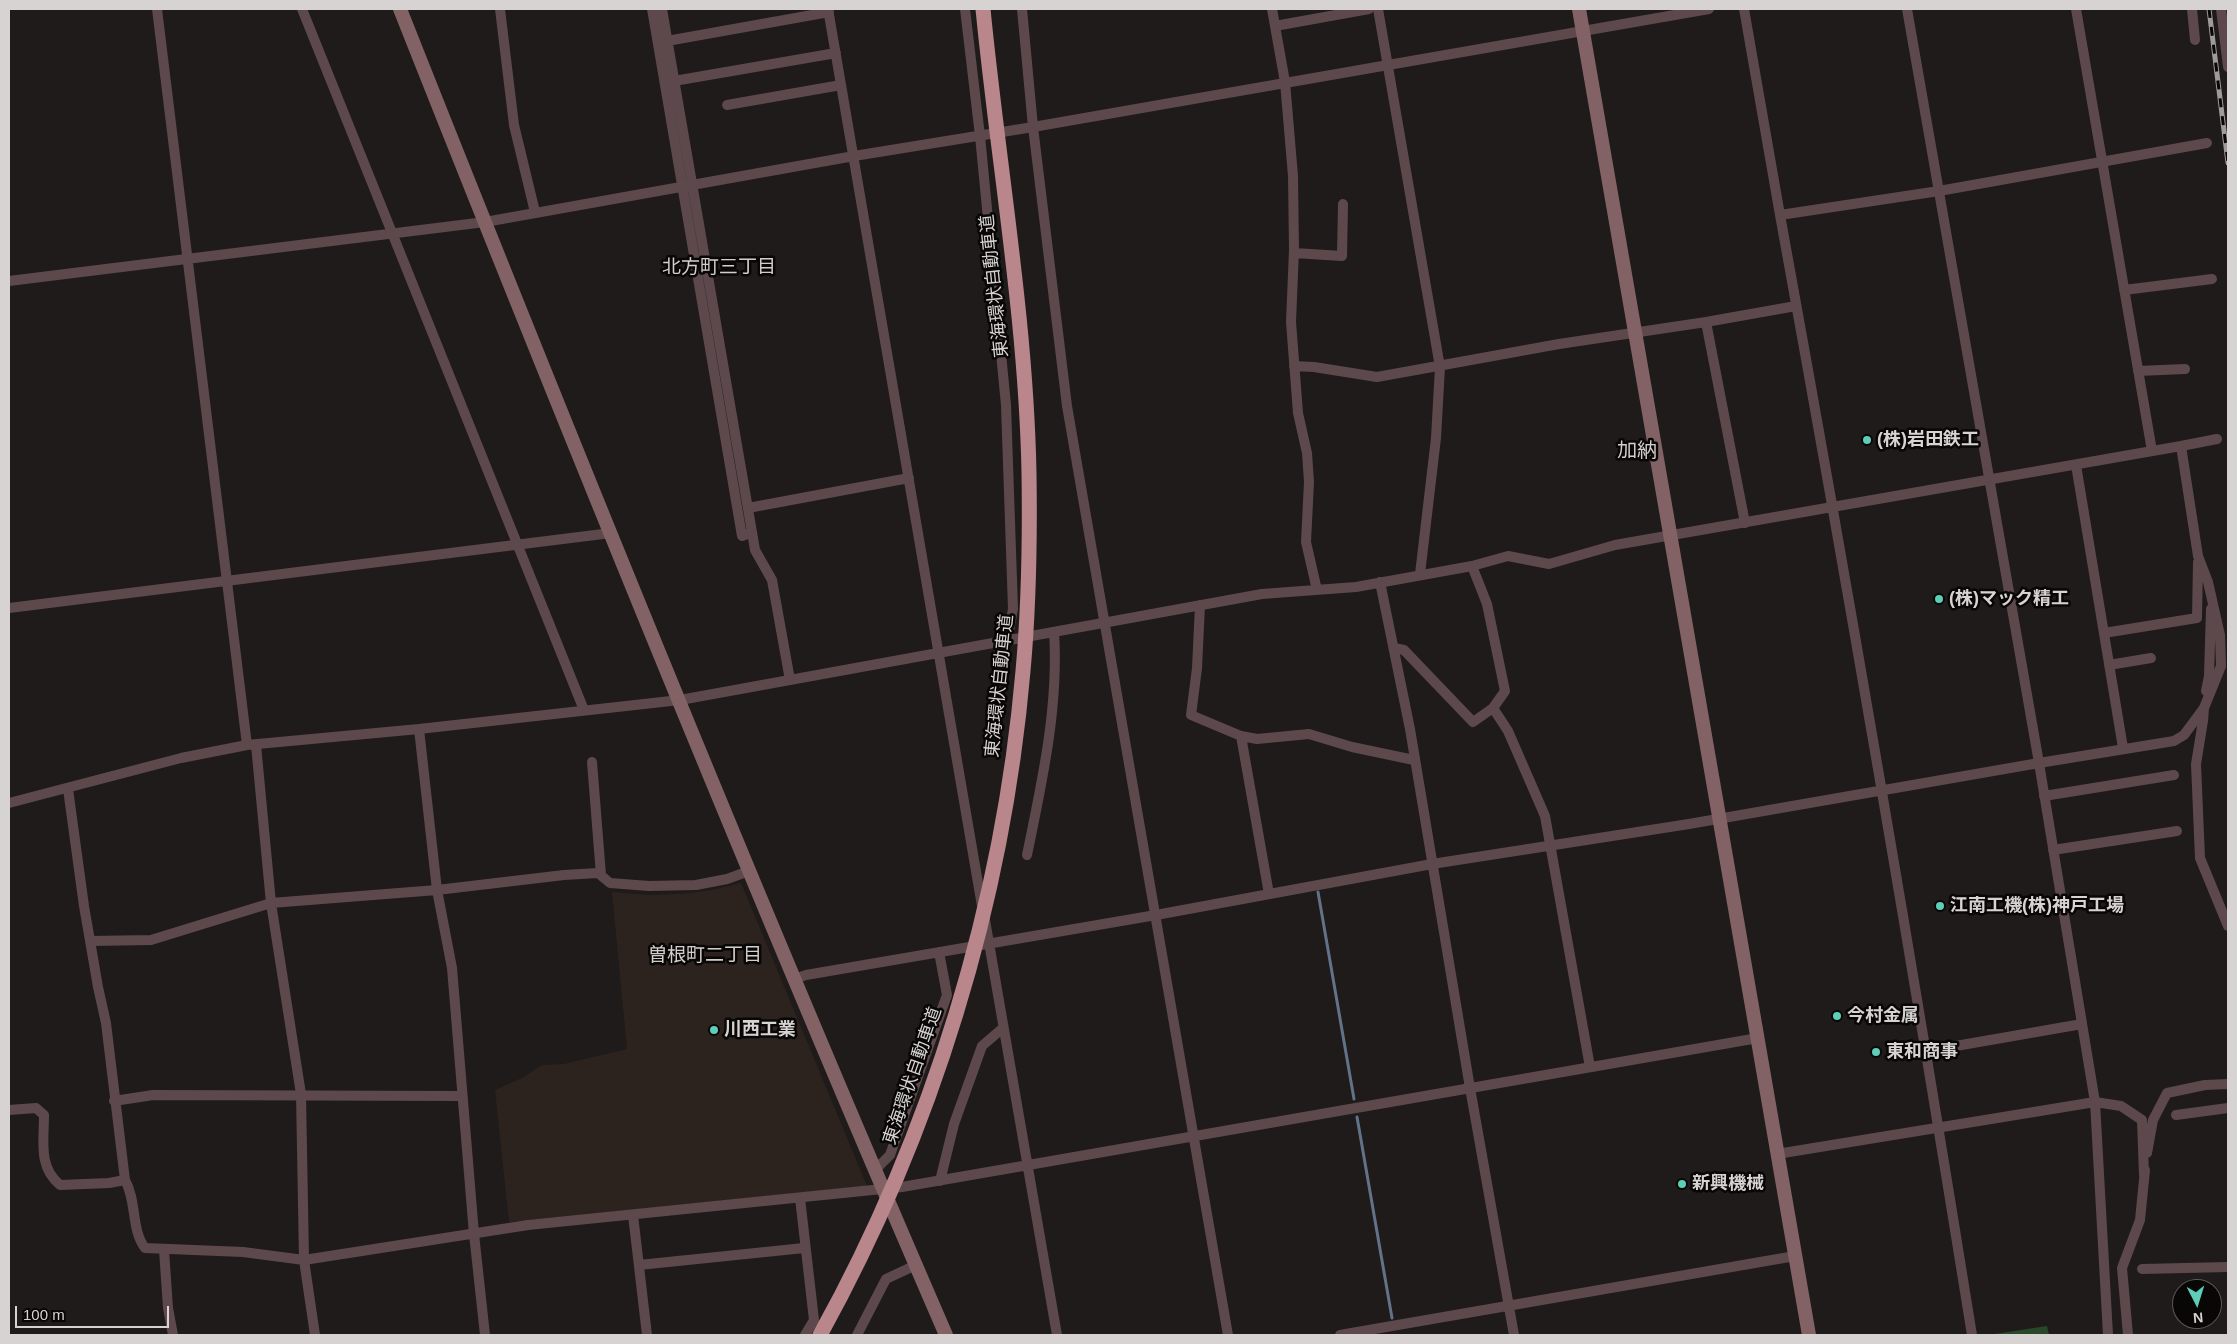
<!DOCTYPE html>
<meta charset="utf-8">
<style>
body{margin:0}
#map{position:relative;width:2237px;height:1344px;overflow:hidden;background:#1f1b1a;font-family:Helvetica,sans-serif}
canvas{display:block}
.frame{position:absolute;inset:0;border:10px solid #d6d3d2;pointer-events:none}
.north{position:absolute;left:2172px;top:1279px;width:50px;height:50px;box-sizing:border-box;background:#080706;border:1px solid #5a5958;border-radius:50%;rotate:175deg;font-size:14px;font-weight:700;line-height:20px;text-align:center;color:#d6d3d2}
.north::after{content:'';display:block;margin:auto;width:18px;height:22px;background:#5eceb8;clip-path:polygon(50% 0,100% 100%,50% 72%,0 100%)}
.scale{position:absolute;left:15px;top:1306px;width:154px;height:22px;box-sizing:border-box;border:2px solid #d6d3d2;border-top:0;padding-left:6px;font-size:15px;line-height:18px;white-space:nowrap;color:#d6d3d2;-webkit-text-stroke:4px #080706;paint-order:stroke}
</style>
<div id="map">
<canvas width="2237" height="1344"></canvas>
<div class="frame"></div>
<div class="north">N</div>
<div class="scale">100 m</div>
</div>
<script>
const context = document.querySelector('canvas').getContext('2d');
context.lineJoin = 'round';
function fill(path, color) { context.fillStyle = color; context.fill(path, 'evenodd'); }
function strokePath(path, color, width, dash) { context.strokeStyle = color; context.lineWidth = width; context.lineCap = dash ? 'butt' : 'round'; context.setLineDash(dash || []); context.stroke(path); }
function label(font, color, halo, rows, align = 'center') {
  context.font = font + ' Helvetica,"Noto Sans JP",sans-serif'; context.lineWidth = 5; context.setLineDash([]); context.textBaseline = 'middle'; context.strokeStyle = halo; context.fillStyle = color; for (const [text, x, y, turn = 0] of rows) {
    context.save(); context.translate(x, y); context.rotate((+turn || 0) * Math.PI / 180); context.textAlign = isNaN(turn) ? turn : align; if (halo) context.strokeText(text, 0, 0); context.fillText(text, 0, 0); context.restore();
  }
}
fill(new Path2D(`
 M 741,883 L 867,1186 L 509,1222 L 495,1090 L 524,1077 L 542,1065 L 564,1064 L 627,1049 L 612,892 L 646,895 L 681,894 L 712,890 Z`), '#2c231f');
fill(new Path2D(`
 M 2047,1326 L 2049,1335 L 1988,1335 Z`), '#294729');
strokePath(new Path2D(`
 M 1318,892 L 1354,1099
 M 1357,1117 L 1392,1318`), '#627288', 3);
strokePath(new Path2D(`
 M 157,9 L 247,745
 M 302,9 L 584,710
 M 500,9 L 514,125 L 535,212
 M 652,9 L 742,536 L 752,532 L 755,550 L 772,580 L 790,680
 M 662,9 L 752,532
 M 828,9 L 982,906
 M 965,9 L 980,136 L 1006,405 L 1013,609 L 1007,641
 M 1022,9 L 1033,127 L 1067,406 L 1228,1335
 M 1272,9 L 1285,82 L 1293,176 L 1294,250 L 1291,322 L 1298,413 L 1307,453 L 1309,482 L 1306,542 L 1317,590
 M 1378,9 L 1440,367 L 1436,438 L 1420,574
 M 1744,9 L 1780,215 L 1939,191 L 2207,143
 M 1907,9 L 2039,763 L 2095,1102 L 2108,1335
 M 2076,9 L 2152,451
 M 2192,9 L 2195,40
 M 2221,9 L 2228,67
 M 1275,26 L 1369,9
 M 667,41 L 829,12
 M 674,81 L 836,53
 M 727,105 L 841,85
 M 1780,215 C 1848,588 1912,961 1972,1335
 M 1294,253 L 1342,256 L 1343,204
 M 9,281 L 485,222 L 854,156 L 1033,127 L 1709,9
 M 2124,290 L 2212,279
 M 1294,366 L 1314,367 L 1377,377 L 1559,344 L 1706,322
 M 2138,371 L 2185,369
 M 2181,446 L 2217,439
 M 2076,465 L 2123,748
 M 748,508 L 909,478
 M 1745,523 L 1706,322 L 1796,306
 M 1472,566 L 1487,604 L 1505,691 L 1493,708
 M 1380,582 L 1410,729 L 1470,1088 L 1514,1335
 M 1200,605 L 1197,668 L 1191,715 L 1241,736 L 1269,894
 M 9,608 L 611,533
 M 2104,633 L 2197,618 L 2198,562
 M 1394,648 L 1404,650 L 1473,722 L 1493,708 L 1508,731 L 1545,816 L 1590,1067
 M 2109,665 L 2151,658
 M 2206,691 L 2209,676 L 2211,609
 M 2204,708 L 2203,721 L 2196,764 L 2200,858 L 2228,926
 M 419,729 L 437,890 L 452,968 L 474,1234 L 485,1335
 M 1241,736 L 1257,739 L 1309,734 L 1352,747 L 1414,760
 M 256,745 L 271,903 L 301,1094 L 304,1260 L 315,1335
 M 592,762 L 601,875
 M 68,789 L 84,906 L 98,987 L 106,1023 L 125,1180 C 137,1201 131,1230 145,1248 L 243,1252 L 304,1260 L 528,1225 L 902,1187 L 1758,1038
 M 2044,796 L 2174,775
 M 9,803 L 181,758 L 247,745 L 419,729 L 680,700 L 1262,594 L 1356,587 L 1472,566 L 1508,556 L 1549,564 L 1615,545 L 2181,446 L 2198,556 L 2208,582 L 2220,635 L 2221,666 L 2204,708 L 2184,735 L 2174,741 L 2039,763 L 1689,824 L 1432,864 L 1156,915 L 806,975 L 794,979
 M 2053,850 L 2177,831
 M 1027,855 C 1042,782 1059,706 1054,632
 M 985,920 L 1057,1335
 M 90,941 L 151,940 L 271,903 L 437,890 L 564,875 L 598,873 L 610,883 L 649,886 L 696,885 L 727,879 L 749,871
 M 1927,1051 L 2082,1024
 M 114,1101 L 153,1095 L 462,1096
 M 9,1110 L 36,1108 L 44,1115 C 44,1141 38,1167 60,1185 L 109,1183 L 125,1180
 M 2176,1115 L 2228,1108
 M 2147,1153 L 2153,1120 L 2167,1093 L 2205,1085 L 2228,1084
 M 1777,1154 L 2095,1102 L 2121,1106 L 2142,1120 L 2144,1175
 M 875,1170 L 890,1155 L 947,995 L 939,952
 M 940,1181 L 954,1124 L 982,1046 L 1003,1028
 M 800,1198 L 814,1320 L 805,1335
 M 633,1215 L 647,1335
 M 164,1250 L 168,1308 L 173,1335
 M 639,1265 L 804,1248
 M 2142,1269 L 2228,1267
 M 857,1335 L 886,1279 L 916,1265
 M 1340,1335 L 1795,1256
 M 2128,1335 L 2122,1268 L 2140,1220 L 2145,1170`), '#5d494b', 10);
strokePath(new Path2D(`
 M 400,9 C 576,453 756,897 946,1335
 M 1579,9 L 1809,1335`), '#826265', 14);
const rail = new Path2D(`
 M 2209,9 L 2228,163`);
strokePath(rail, '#9f9b9a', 5);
strokePath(rail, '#080706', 3, [9]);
strokePath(new Path2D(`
 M 820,1335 C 932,1133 1003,902 1023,671 C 1029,605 1030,539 1029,473 C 1026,317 998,163 983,9`), '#b8868b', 15);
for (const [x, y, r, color] of [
 [1867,440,5,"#5eceb8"],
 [1939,599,5,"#5eceb8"],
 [1940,906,5,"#5eceb8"],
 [1837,1016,5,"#5eceb8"],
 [714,1030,5,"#5eceb8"],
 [1876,1052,5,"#5eceb8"],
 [1682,1184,5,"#5eceb8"]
]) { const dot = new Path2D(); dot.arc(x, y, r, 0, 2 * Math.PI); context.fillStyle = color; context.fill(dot); strokePath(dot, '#080706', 2); }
label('18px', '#d6d3d2', '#080706', [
 ["東海環状自動車道",995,286,-96],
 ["東海環状自動車道",1000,686,-84],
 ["東海環状自動車道",913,1076,-71]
]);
label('bold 18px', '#d6d3d2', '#080706', [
 ["(株)岩田鉄工",1877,440],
 ["(株)マック精工",1949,599],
 ["江南工機(株)神戸工場",1950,906],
 ["今村金属",1847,1016],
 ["川西工業",724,1030],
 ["東和商事",1886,1052],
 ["新興機械",1692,1184]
], 'left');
label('19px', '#d3cdcb', '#080706', [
 ["北方町三丁目",719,268],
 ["曽根町二丁目",705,956]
]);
label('20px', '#d3cdcb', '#080706', [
 ["加納",1637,451]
]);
</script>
